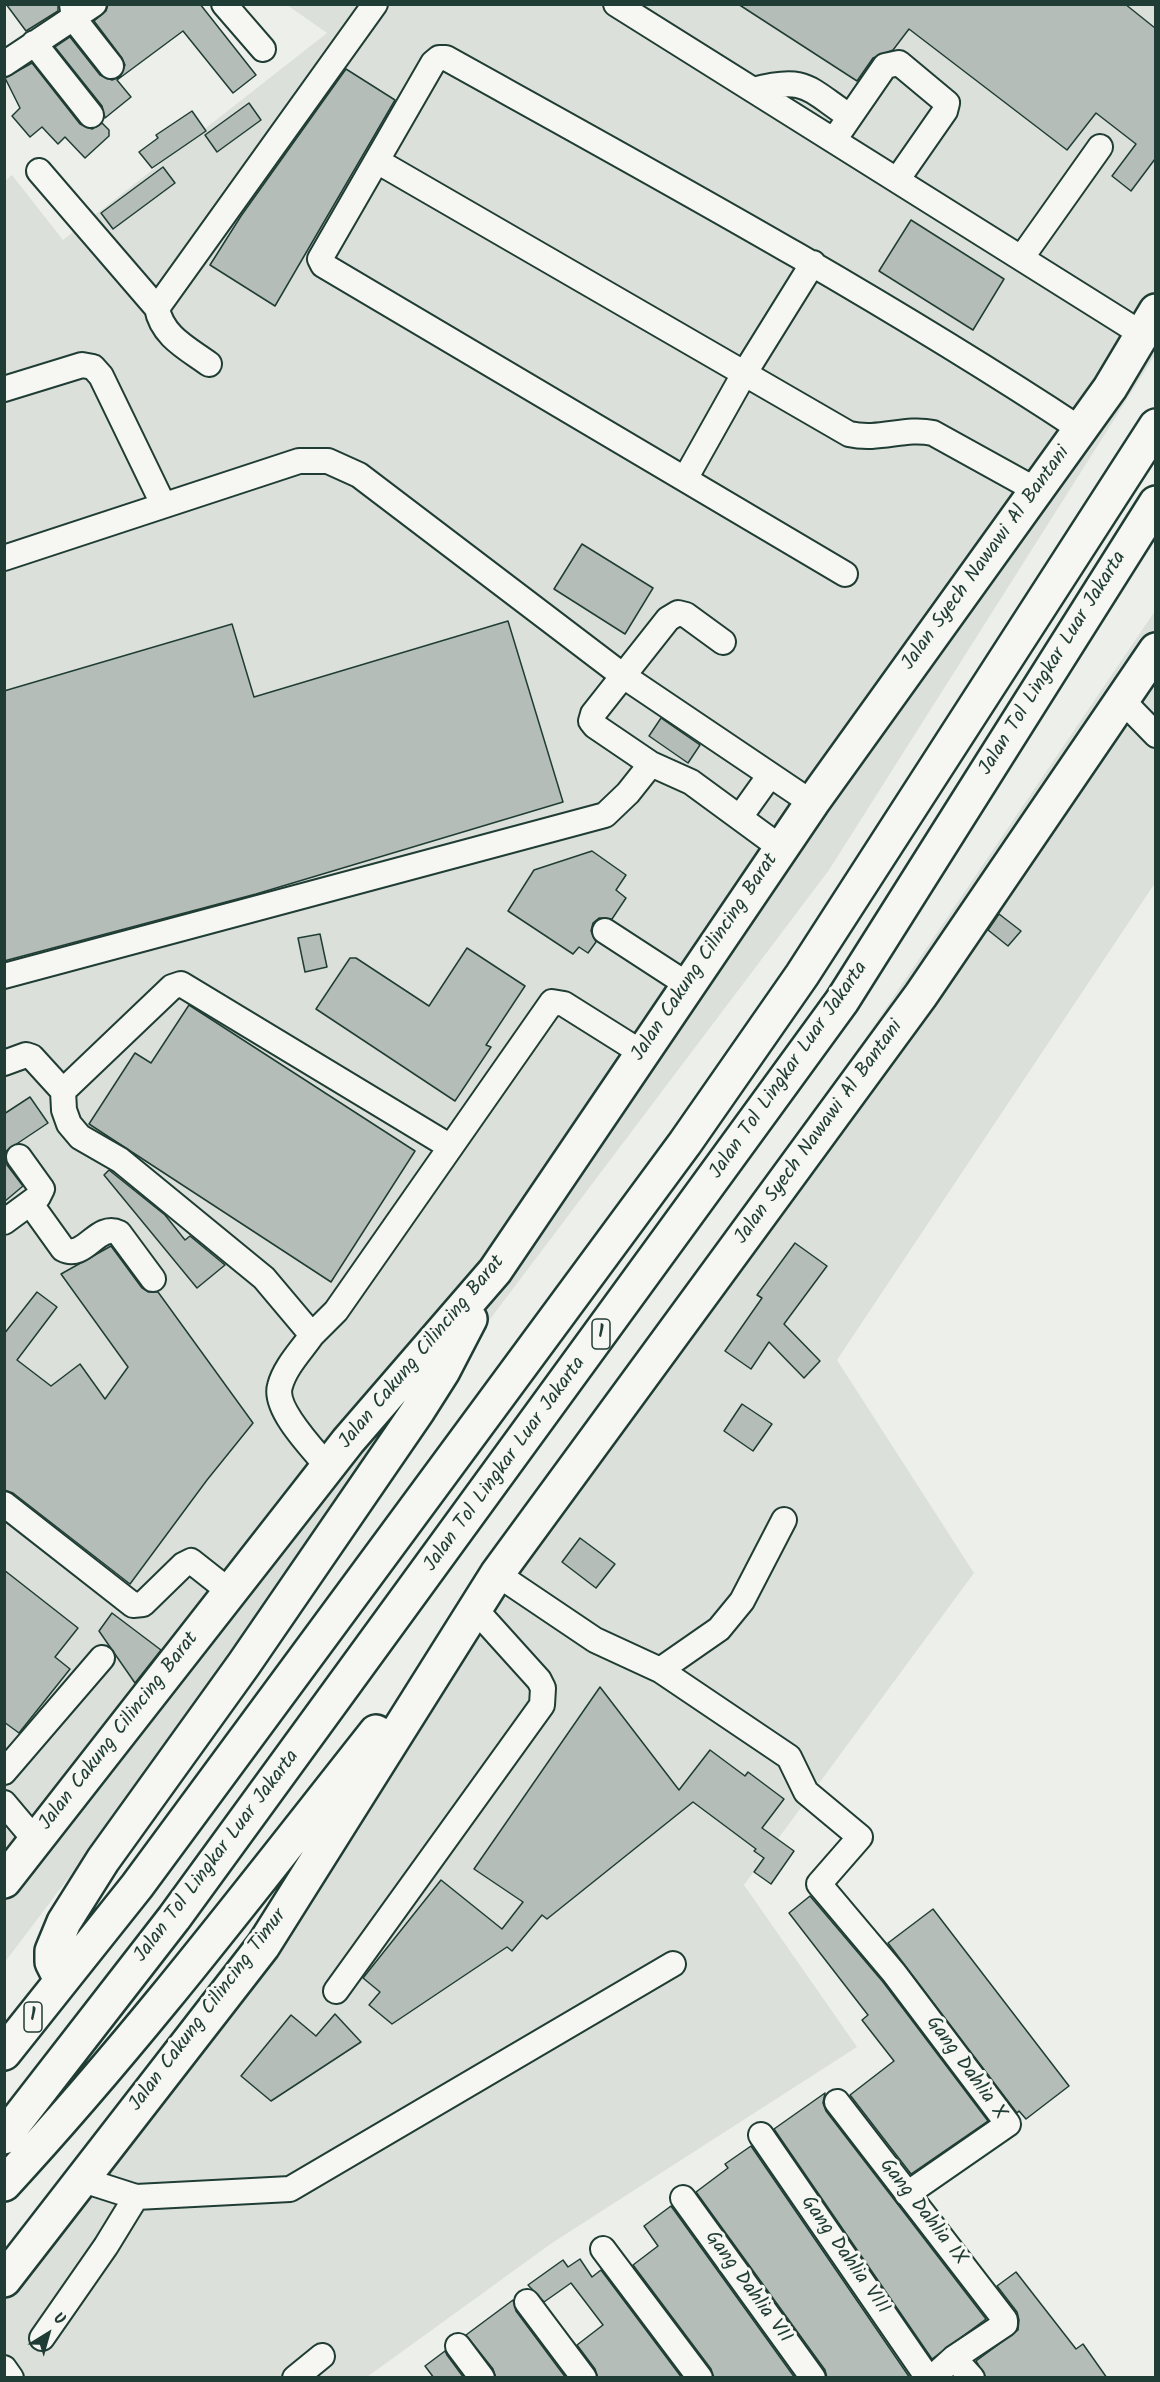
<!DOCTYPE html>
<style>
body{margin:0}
#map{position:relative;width:1160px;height:2382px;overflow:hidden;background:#edefea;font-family:Kalam,sans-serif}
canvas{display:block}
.frame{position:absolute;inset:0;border:6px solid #1f3d34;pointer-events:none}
.north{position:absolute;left:18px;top:2304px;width:60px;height:60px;-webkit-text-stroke:4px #f6f6f2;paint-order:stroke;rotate:37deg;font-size:16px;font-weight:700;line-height:24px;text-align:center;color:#1f3d34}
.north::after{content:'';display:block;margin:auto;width:21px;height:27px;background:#1f3d34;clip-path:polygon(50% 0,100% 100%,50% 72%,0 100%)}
</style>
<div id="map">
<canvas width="1160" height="2382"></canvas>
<div class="frame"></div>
<div class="north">U</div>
</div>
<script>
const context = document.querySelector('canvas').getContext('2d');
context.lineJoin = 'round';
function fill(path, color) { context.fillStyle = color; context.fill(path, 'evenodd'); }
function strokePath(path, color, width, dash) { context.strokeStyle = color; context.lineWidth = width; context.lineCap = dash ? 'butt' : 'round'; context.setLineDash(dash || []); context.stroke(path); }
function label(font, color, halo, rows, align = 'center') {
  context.font = font + ' Kalam,sans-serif'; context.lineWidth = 6; context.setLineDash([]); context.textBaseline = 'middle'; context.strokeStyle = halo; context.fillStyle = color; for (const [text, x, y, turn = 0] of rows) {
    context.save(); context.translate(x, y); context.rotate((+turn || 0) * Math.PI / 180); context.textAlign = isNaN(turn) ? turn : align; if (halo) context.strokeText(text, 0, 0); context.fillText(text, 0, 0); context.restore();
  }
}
fill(new Path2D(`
 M 287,5 L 1155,5 L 1155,355 L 829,870 L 5,1962 L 5,181 L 12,175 L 63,240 L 327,33 Z
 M 1155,611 L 1155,883 L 837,1360 L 974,1573 L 744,1885 L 857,2047 L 552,2243 L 367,2377 L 5,2378 L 5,2281 L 608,1418 Z`), '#dce0db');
const building = new Path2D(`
 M 6,4 L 58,4 L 58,11 L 26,31 Z
 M 108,4 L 200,4 L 256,75 L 233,93 L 183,31 L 117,80 L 131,97 L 105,118 L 102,106 L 55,47 L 70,37 L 100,75 L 112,80 L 120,77 L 125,65 L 122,58 L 94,21 L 106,11 Z
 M 738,4 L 1125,4 L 1155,28 L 1155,159 L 1131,191 L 1112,176 L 1136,144 L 1096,113 L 1067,150 L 909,29 L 893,50 L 873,58 L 857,81 Z
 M 32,63 L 80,124 L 92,129 L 102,123 L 109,130 L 109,136 L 85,158 L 65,137 L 58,144 L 42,127 L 30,137 L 12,116 L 20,108 L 5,78 Z
 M 346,69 L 395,100 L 275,306 L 210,265 L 241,216 Z
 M 249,103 L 261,120 L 217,152 L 205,135 Z
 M 192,111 L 206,131 L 152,168 L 139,152 L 158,138 L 156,135 Z
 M 163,167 L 175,183 L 113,229 L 101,213 Z
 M 911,220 L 1004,279 L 973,330 L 879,271 Z
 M 582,544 L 653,588 L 625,634 L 554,589 Z
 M 508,621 L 563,802 L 256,894 L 4,961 L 4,691 L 232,624 L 254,697 Z
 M 661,718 L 700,745 L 688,763 L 649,736 Z
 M 592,851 L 626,875 L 616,890 L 626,898 L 612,919 L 599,918 L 593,923 L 591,931 L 596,942 L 588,953 L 579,947 L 573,954 L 508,911 L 534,870 Z
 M 999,914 L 1021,931 L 1008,946 L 988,930 Z
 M 320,934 L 327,967 L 305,972 L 298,938 Z
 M 467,948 L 525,986 L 486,1045 L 491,1047 L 455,1101 L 316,1009 L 350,958 L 356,958 L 429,1006 Z
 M 189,1005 L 415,1151 L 331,1282 L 89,1124 L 135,1053 L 151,1063 Z
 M 30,1097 L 48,1123 L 6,1151 L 7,1165 L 23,1186 L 4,1202 L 4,1114 Z
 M 109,1170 L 165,1215 L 185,1240 L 190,1236 L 225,1265 L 197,1288 L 104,1175 Z
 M 795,1243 L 827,1266 L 784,1324 L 820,1361 L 804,1378 L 769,1342 L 751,1369 L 725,1351 L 762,1298 L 757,1295 Z
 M 111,1246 L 142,1288 L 148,1292 L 158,1292 L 253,1423 L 207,1480 L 130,1584 L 13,1493 L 4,1490 L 4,1334 L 37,1292 L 57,1307 L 17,1360 L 51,1386 L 80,1364 L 105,1399 L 128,1367 L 61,1274 Z
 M 742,1404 L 772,1424 L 753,1451 L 724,1431 Z
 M 580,1538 L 615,1564 L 596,1588 L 562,1562 Z
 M 4,1570 L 78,1628 L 55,1657 L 70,1669 L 19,1733 L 4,1722 Z
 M 112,1613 L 161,1650 L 135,1683 L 99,1631 Z
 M 600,1687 L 679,1790 L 710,1750 L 745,1776 L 748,1772 L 784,1799 L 762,1828 L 794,1851 L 771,1884 L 754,1872 L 764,1858 L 754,1851 L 756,1849 L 693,1802 L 547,1919 L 542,1915 L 512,1951 L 507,1947 L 392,2024 L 369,2005 L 380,1992 L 363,1978 L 441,1880 L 502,1929 L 523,1902 L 474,1869 Z
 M 810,1896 L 883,1982 L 988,2121 L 911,2174 L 850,2095 L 894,2061 L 862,2020 L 868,2015 L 789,1913 Z
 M 933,1909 L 1069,2086 L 1026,2119 L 1019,2111 L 1017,2113 L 888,1943 Z
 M 335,2014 L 361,2042 L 271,2101 L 241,2076 L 291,2015 L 316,2036 Z
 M 825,2093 L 823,2103 L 826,2111 L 986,2319 L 932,2359 L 774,2129 Z
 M 751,2146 L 910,2378 L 827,2378 L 825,2370 L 696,2192 L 728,2168 L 725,2164 Z
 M 671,2206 L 795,2378 L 714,2378 L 711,2369 L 633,2265 L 658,2246 L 644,2226 Z
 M 580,2259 L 592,2277 L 601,2270 L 682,2378 L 598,2378 L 595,2369 L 577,2345 L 603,2325 L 571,2283 L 544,2302 L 528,2285 L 563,2260 L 568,2267 Z
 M 1016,2272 L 1076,2349 L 1083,2344 L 1107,2378 L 986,2378 L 976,2361 L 1018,2330 L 1019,2320 L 1017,2312 L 997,2286 Z
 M 513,2300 L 516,2311 L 566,2378 L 496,2378 L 493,2369 L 466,2335 Z
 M 445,2351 L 447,2355 L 464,2378 L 434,2378 L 425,2366 Z`);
fill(building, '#b4bdb8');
strokePath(building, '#1f3d34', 1.5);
const minor = new Path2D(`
 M 72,4 L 74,19 L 111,66
 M 224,4 L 263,49
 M 616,4 L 1142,334
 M 34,43 L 91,115
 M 4,64 L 94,4
 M 753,90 C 806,76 807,88 849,116
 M 834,140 L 885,66 L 899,63 L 947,103 L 945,111 L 897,180
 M 377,161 L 849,434 C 880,441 904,427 933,433 L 1036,490
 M 39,171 L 157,308
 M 1022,257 L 1100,147
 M 209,364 C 187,348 162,336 157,308 L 375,4
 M 4,389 L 82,365 L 93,367 L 101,376 L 163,504
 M 685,479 L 744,374 L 813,263
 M 4,558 L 299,461 L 328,461 L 359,475 L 622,675 L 812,803
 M 845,574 L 323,265 L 320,259 L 433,63 L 439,58 L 446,58 C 660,177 875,294 1080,429
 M 723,642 L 686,615 L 678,613 L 668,619 L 593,714 L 591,721 L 595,726 L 651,764 L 691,782 L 781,848
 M 1122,700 L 1156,735
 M 740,817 L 770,775
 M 605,931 L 688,985
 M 4,976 L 605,815 L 628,793 L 651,764
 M 4,1063 L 26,1055 L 32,1057 L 63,1091 L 64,1110 L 69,1124 L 80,1137 L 120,1160 L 264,1278 L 312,1335 L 336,1311 L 552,1002 L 564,1004 L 642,1053
 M 63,1091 L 172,987 L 181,984 L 449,1146
 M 30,1203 L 63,1249 C 85,1261 97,1222 119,1233 L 153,1279
 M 4,1222 L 38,1197 L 42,1189 L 19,1157
 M 312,1335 C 301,1351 285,1367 280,1386 C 273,1409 314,1450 328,1467
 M 4,1504 L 133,1605 L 143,1604 L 183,1565 L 191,1561 L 229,1591
 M 497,1574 L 595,1640 L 660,1670 L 789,1757 L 806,1792 L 860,1837 L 819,1884 L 894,1973 L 1008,2124 L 907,2194
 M 660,1670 L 719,1629 L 742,1601 L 784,1520
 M 4,1772 L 102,1658
 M 4,1803 L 36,1841
 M 336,1991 L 542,1705 L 543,1688 L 539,1680 L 474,1608
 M 837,2102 L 1005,2320 L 1005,2324 L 954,2358 L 932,2378
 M 761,2135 L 928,2378
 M 80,2179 L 136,2197 L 290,2189 L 673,1964
 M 683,2198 L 813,2378
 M 603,2249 L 700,2378
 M 527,2302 L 584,2378
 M 42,2338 L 106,2246 L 136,2197
 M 458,2346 L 482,2378
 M 954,2358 L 972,2378
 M 4,2368 L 11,2378
 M 295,2378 L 322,2356`);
const highway = new Path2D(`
 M 4,1881 L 348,1441 L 495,1271 L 812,803 L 1110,388 L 1156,311
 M 61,1980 L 52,1962 L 52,1951 L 64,1922 L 103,1860 L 244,1664 L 417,1412 L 443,1371 L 470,1319
 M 4,2053 L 137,1886 L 685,1143 L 802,975 L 1156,426
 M 4,2137 L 174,1918 L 842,1001 L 1156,503
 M 4,2184 C 137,2040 255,1885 376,1732
 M 4,2280 L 263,1946 L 497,1574 L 921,995 L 1156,650`);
strokePath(minor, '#1f3d34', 28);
strokePath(highway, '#1f3d34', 38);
strokePath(minor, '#f6f6f2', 24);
strokePath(highway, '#f6f6f2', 33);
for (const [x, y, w] of [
 [601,1334,18],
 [33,2017,18]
]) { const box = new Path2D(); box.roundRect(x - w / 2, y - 15, w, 30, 4.5); context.fillStyle = '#f6f6f2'; context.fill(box); strokePath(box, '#1f3d34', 1.5); }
label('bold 18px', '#1f3d34', null, [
 ["1",601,1334],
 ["1",33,2017]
]);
label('20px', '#1f3d34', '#f6f6f2', [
 ["Jalan Syech Nawawi Al Bantani",987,559,-54],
 ["Jalan Tol Lingkar Luar Jakarta",1054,664,-58],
 ["Jalan Cakung Cilincing Barat",706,958,-56],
 ["Jalan Tol Lingkar Luar Jakarta",790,1071,-55],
 ["Jalan Syech Nawawi Al Bantani",820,1133,-54],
 ["Jalan Cakung Cilincing Barat",423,1353,-50],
 ["Jalan Tol Lingkar Luar Jakarta",506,1465,-54],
 ["Jalan Cakung Cilincing Barat",120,1732,-52],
 ["Jalan Tol Lingkar Luar Jakarta",218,1857,-53],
 ["Jalan Cakung Cilincing Timur",209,2011,-53],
 ["Gang Dahlia X",965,2069,54],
 ["Gang Dahlia IX",922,2213,52],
 ["Gang Dahlia VIII",844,2256,55],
 ["Gang Dahlia VII",747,2288,54]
]);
</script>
